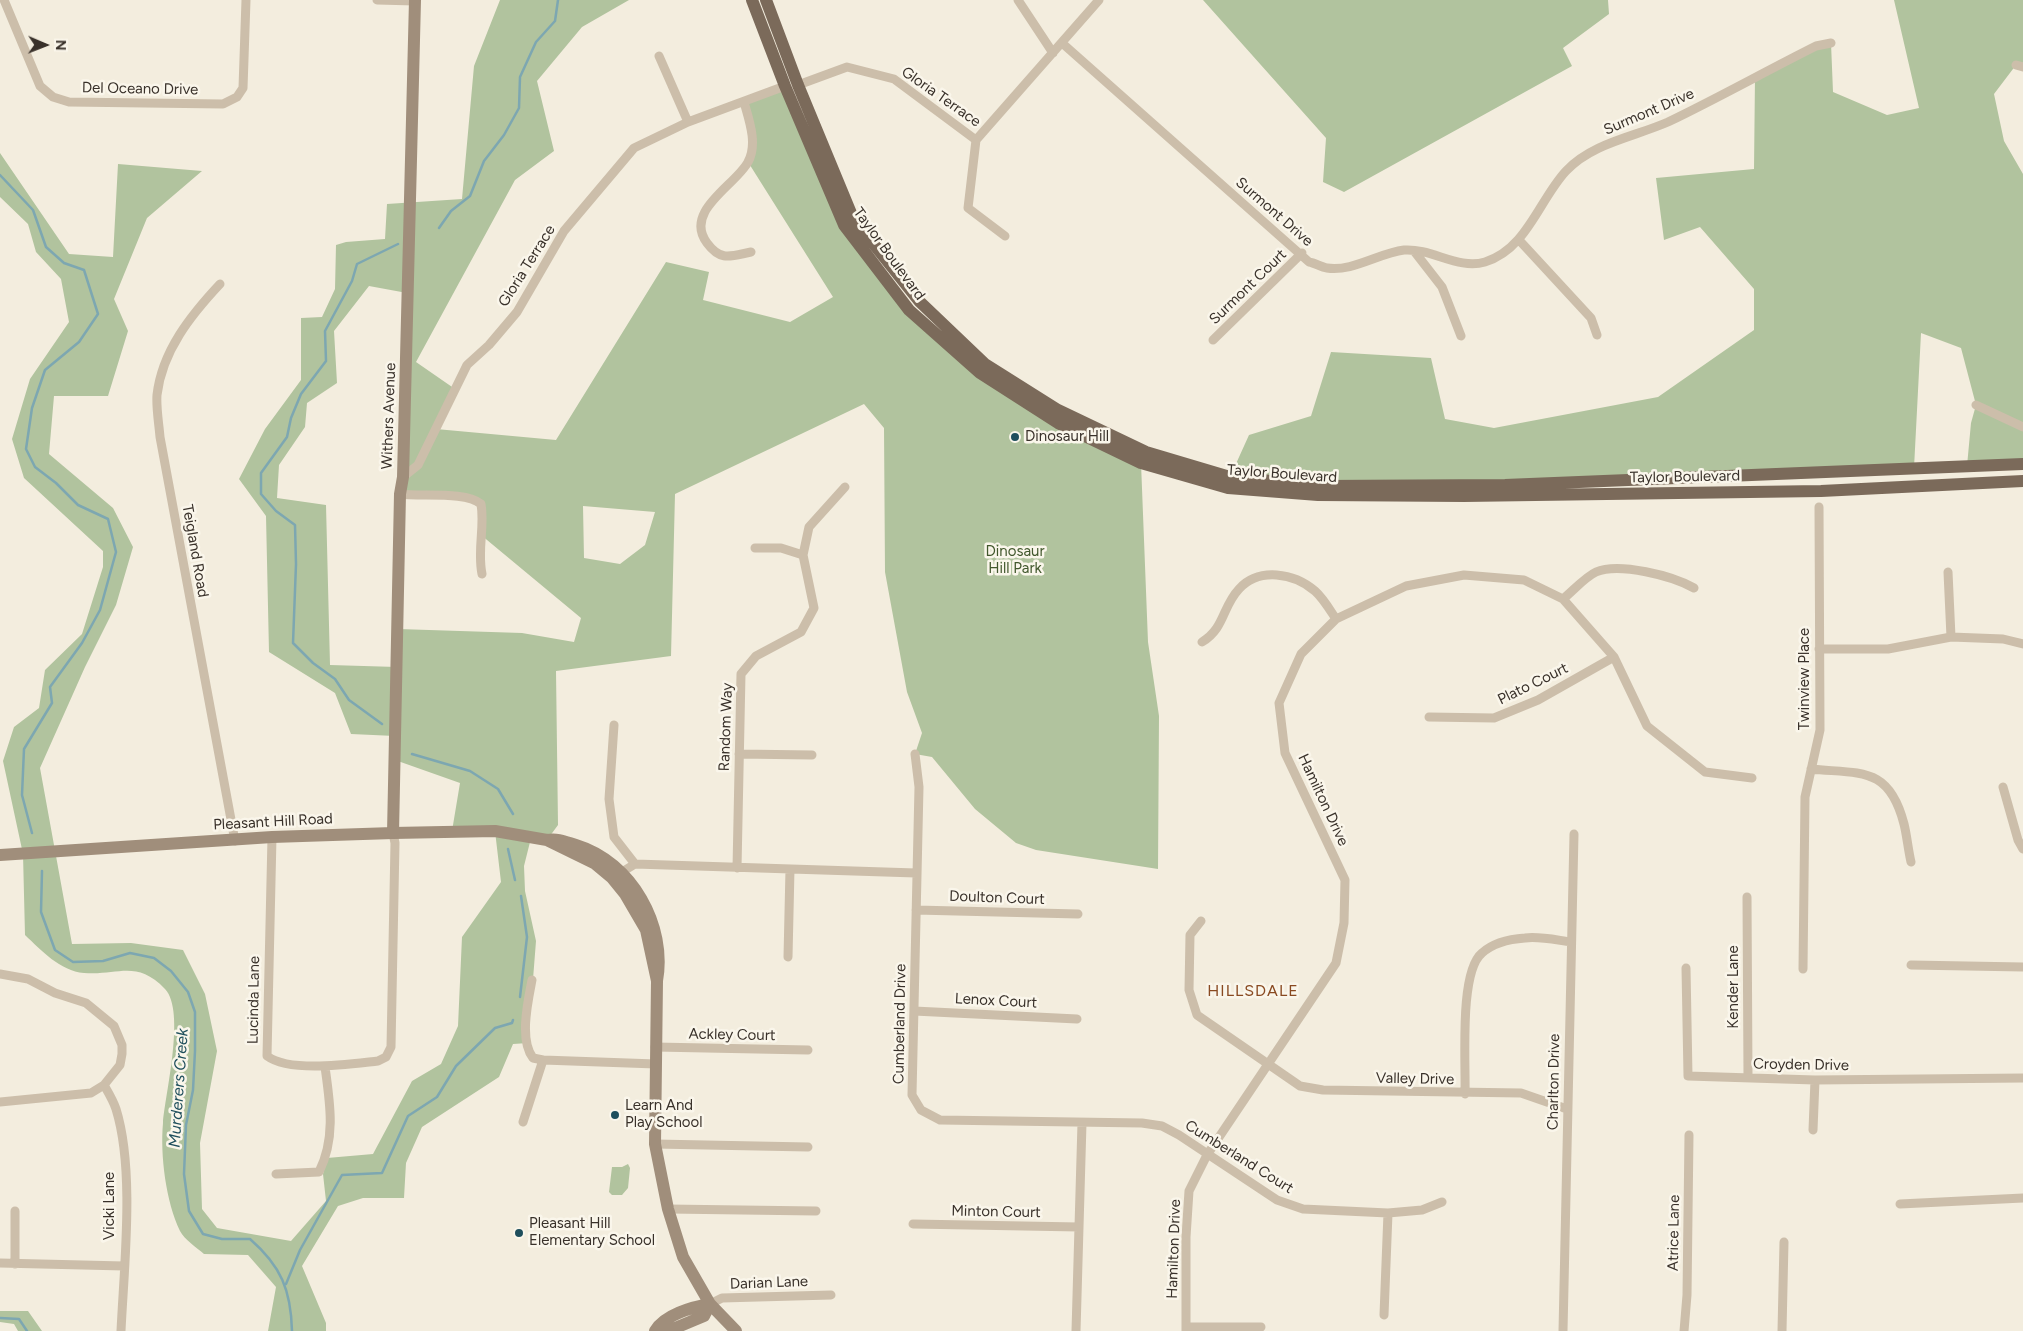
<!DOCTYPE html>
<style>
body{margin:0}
#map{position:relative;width:2023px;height:1331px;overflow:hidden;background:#f3edde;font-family:Figtree,sans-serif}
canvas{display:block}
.north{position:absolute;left:20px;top:20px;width:50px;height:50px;-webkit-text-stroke:4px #faf6eb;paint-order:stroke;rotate:91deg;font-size:14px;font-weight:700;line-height:20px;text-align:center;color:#39312a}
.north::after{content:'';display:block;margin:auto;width:18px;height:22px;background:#39312a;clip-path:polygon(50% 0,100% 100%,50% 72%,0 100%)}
</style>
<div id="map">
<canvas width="2023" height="1331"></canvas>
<div class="north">N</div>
</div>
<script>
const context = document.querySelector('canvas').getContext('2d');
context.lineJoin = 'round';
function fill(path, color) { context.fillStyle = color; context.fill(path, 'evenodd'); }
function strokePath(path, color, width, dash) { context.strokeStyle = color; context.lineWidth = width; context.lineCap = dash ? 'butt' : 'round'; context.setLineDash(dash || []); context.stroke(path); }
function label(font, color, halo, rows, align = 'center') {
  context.font = font + ' Figtree,sans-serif'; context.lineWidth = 5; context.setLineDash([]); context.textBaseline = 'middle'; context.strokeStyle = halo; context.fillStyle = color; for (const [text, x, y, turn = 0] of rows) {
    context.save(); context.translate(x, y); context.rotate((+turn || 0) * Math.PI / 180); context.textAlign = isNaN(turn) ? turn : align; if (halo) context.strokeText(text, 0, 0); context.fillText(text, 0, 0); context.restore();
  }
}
fill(new Path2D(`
 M 500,0 L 629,0 L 582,27 L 537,81 L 554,151 L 515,180 L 416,362 L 455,389 L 436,429 L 556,440 L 666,262 L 709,272 L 703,300 L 790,322 L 833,297 L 748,162 L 752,147 L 744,102 L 785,86 L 844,225 L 909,310 L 1141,463 L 1148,642 L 1159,716 L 1158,869 L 1036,850 L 1016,843 L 975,809 L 932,757 L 915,754 L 922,733 L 907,692 L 885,572 L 884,428 L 864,404 L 675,494 L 671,656 L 556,671 L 558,825 L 547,840 L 531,838 L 524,866 L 525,891 L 536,941 L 528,1043 L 513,1044 L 499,1077 L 422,1127 L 406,1163 L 404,1198 L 363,1198 L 338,1206 L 302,1266 L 326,1323 L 326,1331 L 268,1331 L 276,1287 L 248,1255 L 204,1254 C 197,1248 184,1239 180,1231 C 166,1202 160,1155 163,1123 C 165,1095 186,1011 165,989 C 136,959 118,976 84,973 C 60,971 41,950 25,935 L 23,854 L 3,761 L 14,727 L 39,708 L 45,670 L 82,634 L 103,567 L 103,551 L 24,478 L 12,439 L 30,379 L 69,322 L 61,279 L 36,252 L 28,224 L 0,197 L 0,153 L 69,254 L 113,257 L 118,164 L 202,171 L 147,218 L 114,299 L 128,331 L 108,396 L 54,396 L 49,454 L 113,508 L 133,547 L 116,605 L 85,667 L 40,768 L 72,944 L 131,943 L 183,950 L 205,994 L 217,1051 L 200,1143 L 202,1209 L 217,1228 L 291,1241 L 326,1201 L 323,1174 L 327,1158 L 373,1154 L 412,1081 L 441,1064 L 458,1026 L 462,937 L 501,882 L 495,831 L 452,831 L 460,783 L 395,760 L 395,736 L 351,734 L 335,693 L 269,652 L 266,516 L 239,479 L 265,429 L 301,380 L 301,318 L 322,317 L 335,289 L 336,245 L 346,242 L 385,239 L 387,204 L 462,199 L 474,66 ZM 369,286 L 407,293 L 400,494 L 475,499 L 483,516 L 481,535 L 581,618 L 574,642 L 522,633 L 398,629 L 397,667 L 330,665 L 326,505 L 277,498 L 279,465 L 305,427 L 307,403 L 337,383 L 334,331 ZM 583,506 L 655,512 L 645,545 L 620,564 L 584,558 Z
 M 1203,0 L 1608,0 L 1609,14 L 1563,48 L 1572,66 L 1344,192 L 1323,182 L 1326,138 Z
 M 1894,0 L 2023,0 L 2023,67 L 2016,65 L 1994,94 L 2004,141 L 2023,174 L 2023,464 L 1967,466 L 1971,423 L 1976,405 L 1961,348 L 1921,333 L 1914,468 L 1322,486 L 1230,477 L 1249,435 L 1311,416 L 1331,352 L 1431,358 L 1445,419 L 1494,428 L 1658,397 L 1754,330 L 1754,289 L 1700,227 L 1664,240 L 1656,178 L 1754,169 L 1755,77 L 1831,43 L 1833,92 L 1887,115 L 1919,108 Z
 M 628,1164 L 630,1168 L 628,1188 L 622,1195 L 612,1195 L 609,1192 L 612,1167 L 622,1167 Z
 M 0,1311 L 28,1311 L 42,1331 L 18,1331 L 14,1324 L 0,1322 Z`), '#b1c39e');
strokePath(new Path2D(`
 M 0,175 L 33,210 L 46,247 L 64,263 L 84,270 L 98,314 L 79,342 L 45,370 L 32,408 L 26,449 L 35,467 L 56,483 L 78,505 L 108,519 L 116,552 L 100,610 L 82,643 L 50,687 L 52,703 L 24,749 L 22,795 L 32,833
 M 439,228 L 451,211 L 470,196 L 484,161 L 504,135 L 519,108 L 520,77 L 536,42 L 555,21 L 558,0
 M 382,724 L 349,700 L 335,679 L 313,663 L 293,643 L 296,564 L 295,525 L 276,511 L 261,494 L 261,473 L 287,437 L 291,418 L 301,394 L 326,361 L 325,331 L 352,281 L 357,264 L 398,244
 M 412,754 L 470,771 L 498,789 L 513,814
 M 508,849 L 515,880
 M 42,871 L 41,912 L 55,950 L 73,962 L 103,961 L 130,953 L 154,958 L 171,971 L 188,992 L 195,1012 L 195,1051 L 193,1090 L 186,1125 L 184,1174 L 189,1211 L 203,1234 L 222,1239 L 250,1239 C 281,1266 291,1290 292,1331
 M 520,997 L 527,937 L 521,896
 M 286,1284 L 300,1250 L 342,1175 L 382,1173 L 408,1116 L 437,1097 L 456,1066 L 495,1028 L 512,1023 L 513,1020
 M 0,1318 L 19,1319 L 27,1331`), '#7da7b1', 2.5);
strokePath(new Path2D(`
 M 4,0 L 40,86 L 53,97 L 69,102 L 223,104 L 237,97 L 243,88 L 246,0
 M 377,0 L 415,1
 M 1018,0 L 1053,53
 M 1062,43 L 1309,262 C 1315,263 1321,267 1327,268 C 1352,272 1379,253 1404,250 C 1432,248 1458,270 1485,262 C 1527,249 1539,200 1566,171 C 1592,143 1634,137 1668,122 C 1718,98 1766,71 1816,46 L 1831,43
 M 659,56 L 688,122
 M 2016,65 L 2023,67
 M 798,85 L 847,67 L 894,79 L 976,140
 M 744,102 C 749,120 758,144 748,162 C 736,185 683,211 707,243 C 721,262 731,256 751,252
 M 976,140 L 1099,0
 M 976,140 L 968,208 L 1005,236
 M 1519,240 L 1591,318 L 1597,335
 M 1414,251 L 1442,287 L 1461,336
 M 220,284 C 191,315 162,351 157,395 C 156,408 159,424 160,437 L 235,841
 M 1213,340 L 1302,253
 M 1976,405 L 2023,427
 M 403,477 L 418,465 L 467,365 L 489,345 L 517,312 L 564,231 L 634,148 L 688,122 L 785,86
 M 400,494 C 421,497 466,491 481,504 C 485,527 477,550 482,574
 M 755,548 L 781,548 L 803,555
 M 1948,572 L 1951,637
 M 1563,599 C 1573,591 1585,577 1596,572 C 1619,562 1673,576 1694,588
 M 1202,642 C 1225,628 1222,607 1239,589 C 1259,567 1294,573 1315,591 C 1323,598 1330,610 1336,619
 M 1819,649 L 1888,649 L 1951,637 L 2003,639 L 2023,644
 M 1429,717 L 1494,718 L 1538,700 L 1614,657
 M 614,725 L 609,799 L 614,837 L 635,864
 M 739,754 L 812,755
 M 915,754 L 919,787 L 912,1095 L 921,1110 L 940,1120 L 1142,1123 L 1162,1126 L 1179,1135 L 1277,1200 L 1303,1209 L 1388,1213 L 1422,1210 L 1442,1202
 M 1811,769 C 1861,774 1889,766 1904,824 C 1907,836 1908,849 1911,862
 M 2003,787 L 2018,840 L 2023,849
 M 272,837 L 267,1056 C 290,1073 350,1064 378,1061 L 386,1057 L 391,1047 L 395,843 L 393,833
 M 737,868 L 741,674 L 756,656 L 801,632 L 814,608 L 803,555 L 809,527 L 845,487
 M 617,875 L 635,864 L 916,873
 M 1747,897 L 1748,1077
 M 916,910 L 1078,914
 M 1201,921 L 1190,935 L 1189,990 L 1197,1015 L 1300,1086 L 1323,1090 L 1521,1093 L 1567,1109
 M 788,957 L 790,869
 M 1911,965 L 2023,967
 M 1686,968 L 1688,1076 L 1815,1080 L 2023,1078
 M 1803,969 L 1805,797 L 1820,730 L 1819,507
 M 0,974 L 28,979 L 55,993 L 86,1003 L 114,1026 L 122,1045 L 122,1054 L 120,1065 L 104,1085 L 91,1093 L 0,1102
 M 914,1011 L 1077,1019
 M 655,1047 L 808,1050
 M 543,1060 L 656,1064
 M 104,1085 C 108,1092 113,1100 116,1109 C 135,1170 124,1266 121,1331
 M 1465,1094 C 1466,1062 1459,972 1482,953 C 1493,943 1511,939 1525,938 C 1539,936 1556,940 1571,942
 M 523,1122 L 543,1060 L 533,1058 C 519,1040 528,1001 532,980
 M 1813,1130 L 1815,1080
 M 655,1144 L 808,1147
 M 276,1174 L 319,1172 C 336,1138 330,1103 325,1067
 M 1900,1204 L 2023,1198
 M 668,1209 L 816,1211
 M 15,1211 L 15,1264
 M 913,1224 L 1079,1227
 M 0,1263 L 124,1266
 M 710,1304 L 722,1298 L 831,1295
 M 1384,1315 L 1388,1213
 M 1186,1327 L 1261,1327
 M 1076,1331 L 1082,1123
 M 1186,1331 L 1186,1237 L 1189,1191 L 1207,1155 L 1336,963 L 1344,923 L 1345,880 L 1285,753 L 1279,703 L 1301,654 L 1336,619 L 1406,586 L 1464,575 L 1524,580 L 1563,599 L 1614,657 L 1647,726 L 1705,772 L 1752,778
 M 1563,1331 L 1574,834
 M 1684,1331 L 1687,1295 L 1689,1135
 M 1782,1331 L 1784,1242`), '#ccbeaa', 9);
strokePath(new Path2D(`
 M 393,833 L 400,494 L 403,477 L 415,0
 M 0,855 L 272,837 L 393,833 L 495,831 L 547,840 L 594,863 L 612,878 L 625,894 L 646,930 L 657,981 C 667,926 632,862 576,845 C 566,842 558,838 547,840
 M 657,981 L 655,1144 L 668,1209 L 683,1257 L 710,1304 L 736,1331
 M 655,1331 C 664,1315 692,1307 710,1304
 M 668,1331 L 704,1316 L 710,1304`), '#a08e7b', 12);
strokePath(new Path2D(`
 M 752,0 L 785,86 L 844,225 L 909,310 L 980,373 L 1058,423 L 1141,463 L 1228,488 L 1318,495 L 1464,496 L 1821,491 L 2023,481
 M 766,0 L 798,85 L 853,218 L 920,302 L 985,364 L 1058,410 L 1146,452 L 1230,477 L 1322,486 L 1505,485 L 2023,464`), '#7b6a5a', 12);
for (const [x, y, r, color] of [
 [1015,437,5,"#1e4e5c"],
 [615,1115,5,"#1e4e5c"],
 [519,1233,5,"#1e4e5c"]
]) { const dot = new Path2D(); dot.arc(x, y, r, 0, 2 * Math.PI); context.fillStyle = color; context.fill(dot); strokePath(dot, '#faf6eb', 2); }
label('15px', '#39312a', '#faf6eb', [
 ["Del Oceano Drive",140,89,1],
 ["Gloria Terrace",941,97,35],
 ["Surmont Drive",1649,112,-23],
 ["Surmont Drive",1274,212,41],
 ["Taylor Boulevard",889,254,54],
 ["Gloria Terrace",527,266,-58],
 ["Surmont Court",1248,287,-44],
 ["Withers Avenue",389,416,-88],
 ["Taylor Boulevard",1282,474,4],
 ["Taylor Boulevard",1685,477,-1],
 ["Teigland Road",195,551,80],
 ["Twinview Place",1805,679,-90],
 ["Plato Court",1533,684,-26],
 ["Random Way",726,727,-88],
 ["Hamilton Drive",1323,800,65],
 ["Pleasant Hill Road",273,822,-3],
 ["Doulton Court",997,898,2],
 ["Kender Lane",1734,987,-90],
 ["Lucinda Lane",254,1000,-89],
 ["Lenox Court",996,1001,3],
 ["Cumberland Drive",900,1024,-89],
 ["Ackley Court",732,1035,1],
 ["Croyden Drive",1801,1065,1],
 ["Valley Drive",1415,1079,1],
 ["Charlton Drive",1554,1082,-89],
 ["Cumberland Court",1239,1157,32],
 ["Vicki Lane",110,1206,-90],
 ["Minton Court",996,1212,1],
 ["Atrice Lane",1674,1233,-89],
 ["Hamilton Drive",1174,1249,-88],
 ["Darian Lane",769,1283,-2]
]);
label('15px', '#39312a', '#faf6eb', [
 ["Dinosaur Hill",1025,437],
 ["Learn And",625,1106],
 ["Play School",625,1123],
 ["Pleasant Hill",529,1224],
 ["Elementary School",529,1241]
], 'left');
label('15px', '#42582d', '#faf6eb', [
 ["Dinosaur",1015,552],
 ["Hill Park",1015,569]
]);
context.letterSpacing = '1px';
label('16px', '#894a21', '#faf6eb', [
 ["HILLSDALE",1253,991]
]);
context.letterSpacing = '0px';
label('italic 16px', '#1e4e5c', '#faf6eb', [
 ["Murderers Creek",179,1088,-86]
]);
</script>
